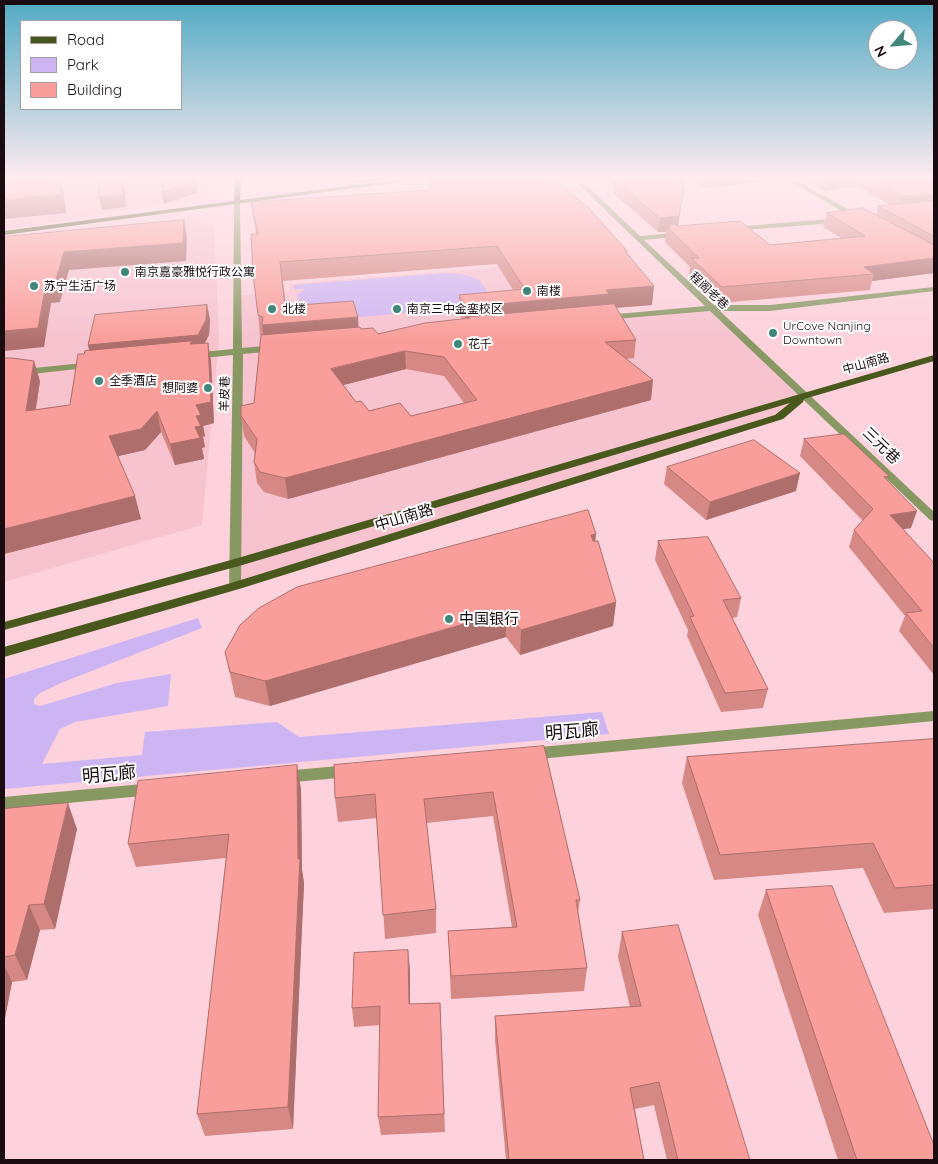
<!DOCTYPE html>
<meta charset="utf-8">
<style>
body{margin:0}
#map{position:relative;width:938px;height:1164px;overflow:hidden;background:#fdd2dc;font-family:Quicksand,sans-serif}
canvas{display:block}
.frame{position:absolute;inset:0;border:5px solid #1a0c10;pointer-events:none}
.legend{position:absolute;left:20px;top:20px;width:162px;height:90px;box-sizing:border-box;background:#fff;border:1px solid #a39e9f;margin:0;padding:6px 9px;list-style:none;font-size:15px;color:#1a0c10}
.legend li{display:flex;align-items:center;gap:10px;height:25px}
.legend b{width:25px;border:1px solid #a39e9f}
.north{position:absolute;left:868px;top:20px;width:50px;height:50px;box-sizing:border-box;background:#fff;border:1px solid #a39e9f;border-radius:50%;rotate:243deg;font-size:14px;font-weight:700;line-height:20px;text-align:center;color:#1a0c10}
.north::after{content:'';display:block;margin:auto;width:18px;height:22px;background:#41867b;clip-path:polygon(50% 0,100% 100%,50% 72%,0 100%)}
</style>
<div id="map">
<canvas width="938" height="1164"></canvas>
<div class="frame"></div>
<ul class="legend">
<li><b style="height:6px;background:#49581c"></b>Road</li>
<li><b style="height:14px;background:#cdb5f3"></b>Park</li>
<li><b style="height:14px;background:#f99e9a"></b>Building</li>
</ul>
<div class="north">N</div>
</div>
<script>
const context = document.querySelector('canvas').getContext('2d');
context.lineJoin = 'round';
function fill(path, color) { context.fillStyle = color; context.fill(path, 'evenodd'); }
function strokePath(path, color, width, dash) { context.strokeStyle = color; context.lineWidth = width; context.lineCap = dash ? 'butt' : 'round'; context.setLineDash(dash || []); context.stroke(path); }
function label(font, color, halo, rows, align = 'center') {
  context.font = font + ' Quicksand,"Noto Sans SC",sans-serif'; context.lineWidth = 4; context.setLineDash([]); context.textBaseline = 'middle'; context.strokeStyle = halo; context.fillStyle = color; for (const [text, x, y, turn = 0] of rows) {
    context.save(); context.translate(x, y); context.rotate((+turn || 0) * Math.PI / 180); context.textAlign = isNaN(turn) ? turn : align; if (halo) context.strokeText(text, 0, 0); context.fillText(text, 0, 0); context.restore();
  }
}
fill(new Path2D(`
 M 4,179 L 221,179 L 208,197 L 4,230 Z
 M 269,179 L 348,179 L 280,187 Z
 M 190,218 L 214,225 L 219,339 L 202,525 L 4,582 L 4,245 Z
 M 527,265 L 565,322 L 710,308 L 806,396 L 779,417 L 235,586 L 237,296 L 289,291 L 289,284 Z`), '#f6c3cf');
fill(new Path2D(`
 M 446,273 C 461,274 484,275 487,293 L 507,304 L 302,322 L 301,306 L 297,295 L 305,289 L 294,289 L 294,285 Z
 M 198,618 L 202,628 L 61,683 L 40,693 L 34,699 L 34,704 L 40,706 L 117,683 L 171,674 L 168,706 L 75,722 L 60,729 L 42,764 L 142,755 L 145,732 L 277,722 L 299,737 L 602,712 L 609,734 L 4,789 L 4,679 Z`), '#cdb5f3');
fill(new Path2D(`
 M 573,179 L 580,179 L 640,236 L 686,232 L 687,234 L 683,236 L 644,240 L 714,305 L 770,305 L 934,287 L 934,291 L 770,311 L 720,311 L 934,512 L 934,521 L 930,520 L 710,311 L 603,320 L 603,316 L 606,315 L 705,306 Z
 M 786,179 L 794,179 L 864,218 L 857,220 Z
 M 237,200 L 240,202 L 242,348 L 275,345 L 280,348 L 275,351 L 243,354 L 241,586 L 235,590 L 229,586 L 233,355 L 193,359 L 188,356 L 193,353 L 233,349 L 234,202 Z
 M 842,218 L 846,220 L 845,222 L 733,231 L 729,229 L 733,227 Z
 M 93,362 L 96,363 L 96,367 L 4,377 L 4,371 Z
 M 934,711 L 934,721 L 529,760 L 524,758 L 521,754 L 524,750 L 529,748 Z
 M 350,765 L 355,767 L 358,771 L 355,775 L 350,777 L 283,783 L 278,781 L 275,777 L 278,773 L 283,771 Z
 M 153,783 L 159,785 L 161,789 L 159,793 L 153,795 L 4,809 L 4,797 Z`), '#889863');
fill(new Path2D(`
 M 235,179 L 241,179 L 240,200 L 402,179 L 422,179 L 4,235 L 4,231 L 234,201 Z
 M 934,355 L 934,361 L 804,399 L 803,402 L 783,419 L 239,589 L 4,657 L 4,647 L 231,583 L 775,415 L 790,403 L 239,566 L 4,630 L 4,622 L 231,560 Z`), '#49581c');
fill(new Path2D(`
 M 315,179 L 386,179 L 360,183 Z
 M 613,179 L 685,179 L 678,226 L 770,245 L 841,238 L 823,227 L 827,213 L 876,215 L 878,206 L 890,205 L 858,186 L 824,191 L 801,179 L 934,179 L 934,273 L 872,281 L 870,290 L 720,303 L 689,274 L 690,267 L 665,242 L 666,232 L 658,232 L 613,193 Z
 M 688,179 L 774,179 L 706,189 Z
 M 251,202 L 627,251 L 627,254 L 652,305 L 616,308 L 636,340 L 634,358 L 626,359 L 651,400 L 288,499 L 264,492 L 257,483 L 254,462 L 255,453 L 244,436 L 241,416 L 254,403 L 262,335 L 260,335 L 258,315 L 256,234 ZM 497,264 L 513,290 L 459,295 L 459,314 L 462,319 L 378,334 L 361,329 L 359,327 L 286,306 L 283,281 ZM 406,369 L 444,376 L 464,403 L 411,416 L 369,411 L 356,402 L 343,385 Z
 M 207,305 L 210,320 L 209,335 L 205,343 L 208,343 L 211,362 L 214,423 L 203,426 L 205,436 L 203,437 L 205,447 L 202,448 L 204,459 L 175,465 L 161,432 L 145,450 L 118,456 L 141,519 L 4,554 L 4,358 L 40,381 L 36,410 L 70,405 L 84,354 L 89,350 L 88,345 Z
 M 804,439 L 888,481 L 911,528 L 903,529 L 934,563 L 934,675 L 899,631 L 905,616 L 849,547 L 854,530 L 863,521 L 800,456 Z
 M 667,467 L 796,491 L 706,520 L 664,484 Z
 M 596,534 L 595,541 L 616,602 L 613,626 L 520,655 L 506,637 L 270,706 L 235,697 L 225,652 Z
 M 658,541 L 741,598 L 737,617 L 732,618 L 768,689 L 763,708 L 721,712 L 687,636 L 688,630 L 655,560 Z
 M 934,739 L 934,909 L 884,913 L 863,868 L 714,880 L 682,783 L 687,757 Z
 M 544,746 L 580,900 L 578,913 L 587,968 L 584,991 L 451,999 L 448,931 L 512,927 L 493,816 L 426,823 L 436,909 L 436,933 L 385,939 L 377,818 L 338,822 L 335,798 Z
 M 301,789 L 302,870 L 304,883 L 293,1129 L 205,1136 L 197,1114 L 226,858 L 136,867 L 128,844 Z
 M 4,809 L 77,829 L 55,929 L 40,930 L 27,980 L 12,982 L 4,1023 Z
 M 766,890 L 934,1160 L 838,1160 L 758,915 Z
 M 622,932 L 750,1160 L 667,1160 L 654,1105 L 635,1109 L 644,1160 L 506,1160 L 495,1040 L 495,1016 L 630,1007 L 618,957 Z
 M 410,969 L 410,1004 L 440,1003 L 445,1132 L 381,1135 L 378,1117 L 380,1025 L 354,1027 L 352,1008 Z`), '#d68884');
fill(new Path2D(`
 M 60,179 L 62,179 L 66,213 L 4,219 L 4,200 Z
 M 122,179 L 124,179 L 126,207 L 102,210 L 99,197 Z
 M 195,179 L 198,179 L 197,193 L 164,204 L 162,192 Z
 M 360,179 L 386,179 L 360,183 Z
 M 685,179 L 677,231 L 668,225 L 668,228 L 667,227 L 666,232 L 658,232 L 660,218 Z
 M 707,179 L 774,179 L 706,189 Z
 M 826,179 L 859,179 L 858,186 L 824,191 Z
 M 934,194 L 934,208 L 899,210 L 903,196 Z
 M 184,220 L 187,237 L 186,261 L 69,270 L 60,302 L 51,303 L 44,347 L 4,351 L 4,331 L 46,284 L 64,252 Z
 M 934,258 L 934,273 L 872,281 L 874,274 L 864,267 Z
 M 654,286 L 652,305 L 470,318 L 469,317 L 469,326 L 465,326 L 465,307 L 606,290 Z
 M 207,305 L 210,320 L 209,335 L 200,351 L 92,361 L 88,345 Z
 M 358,317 L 359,336 L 265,345 L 262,325 Z
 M 208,343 L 211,362 L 214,423 L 203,426 L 205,436 L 203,437 L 205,447 L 202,448 L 204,459 L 175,465 L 170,444 L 195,427 L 196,405 Z
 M 405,351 L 406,369 L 332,388 L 331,369 Z
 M 34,361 L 40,381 L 32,432 L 26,411 Z
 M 653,380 L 651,400 L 288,499 L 285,478 Z
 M 157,411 L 161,432 L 145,450 L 114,457 L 109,436 Z
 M 800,473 L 796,491 L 706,520 L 710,502 Z
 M 135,496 L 141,519 L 4,554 L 4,529 Z
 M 917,511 L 911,528 L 885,532 L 890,515 Z
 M 596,534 L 593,557 L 591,535 Z
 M 616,602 L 613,626 L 520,655 L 521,630 Z
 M 506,612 L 506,637 L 270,706 L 265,681 Z
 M 297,765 L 301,789 L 302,870 L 304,883 L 293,1129 L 288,1107 L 298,859 Z
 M 68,803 L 77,829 L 55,929 L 44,904 Z
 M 29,905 L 40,930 L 27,980 L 15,955 Z
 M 408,950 L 410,969 L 410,1023 L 409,1004 Z
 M 4,965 L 12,982 L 4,1023 Z`), '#ae6f6c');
const building = new Path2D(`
 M 4,179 L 60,179 L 61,194 L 4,200 Z
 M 99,179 L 122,179 L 123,194 L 99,197 Z
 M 164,179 L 195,179 L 195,181 L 162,192 Z
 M 430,179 L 553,179 L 589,208 L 627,251 L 625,251 L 654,286 L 606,290 L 609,294 L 465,307 L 459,295 L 525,289 L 497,246 L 280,262 L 285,306 L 353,301 L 358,317 L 262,325 L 263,317 L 258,315 L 253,274 L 251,234 L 258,234 L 251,202 L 430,190 Z
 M 614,179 L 685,179 L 679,216 L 660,218 Z
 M 873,179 L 934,179 L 934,194 L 903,196 Z
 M 934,201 L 934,236 L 878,206 Z
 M 863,208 L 934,245 L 934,258 L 864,267 L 874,274 L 722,287 L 691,258 L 699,258 L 667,227 L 671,227 L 668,225 L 677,224 L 677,226 L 740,221 L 770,245 L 865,236 L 827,213 Z
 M 184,220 L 183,243 L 64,252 L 55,283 L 46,284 L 38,328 L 4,331 L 4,237 Z
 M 614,304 L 636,340 L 605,342 L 653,380 L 285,478 L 260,472 L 254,462 L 257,439 L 241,416 L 241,406 L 254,403 L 261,335 L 360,327 L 361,329 L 373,328 L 378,334 L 425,323 L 470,318 L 469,317 ZM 405,351 L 444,357 L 477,400 L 411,416 L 400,403 L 369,411 L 361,401 L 356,402 L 331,369 Z
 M 207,305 L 206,320 L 198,335 L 88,345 L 95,315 Z
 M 192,341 L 190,344 L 208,343 L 211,402 L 196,405 L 201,415 L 196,416 L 201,426 L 195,427 L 200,438 L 170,444 L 157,411 L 141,429 L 109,436 L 135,496 L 4,529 L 4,358 L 12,358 L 34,361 L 26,411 L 70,405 L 78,354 L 84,354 L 85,351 Z
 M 844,434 L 889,476 L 884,477 L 917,511 L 890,515 L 934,563 L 934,648 L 906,613 L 922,611 L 854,530 L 873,509 L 804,439 Z
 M 754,440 L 800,473 L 710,502 L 667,467 Z
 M 588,510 L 596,534 L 591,535 L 593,541 L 598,541 L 616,602 L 521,630 L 506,612 L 265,681 L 230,672 L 225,652 L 240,625 L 259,608 L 297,587 Z
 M 708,537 L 741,598 L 723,600 L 768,689 L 725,693 L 690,617 L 694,616 L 658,541 Z
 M 934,739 L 934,885 L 895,888 L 873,843 L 720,855 L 687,757 Z
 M 544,746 L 580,900 L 576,900 L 587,968 L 451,976 L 448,931 L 517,927 L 493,792 L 424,799 L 436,909 L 383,915 L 375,794 L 335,798 L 334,765 Z
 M 297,765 L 298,859 L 300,859 L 288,1107 L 197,1114 L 229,834 L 128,844 L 138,781 Z
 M 68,803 L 44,904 L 29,905 L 15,955 L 4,957 L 4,809 Z
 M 832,886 L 934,1145 L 934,1160 L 857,1160 L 766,890 Z
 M 678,925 L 750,1160 L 678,1160 L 659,1082 L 630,1088 L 644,1160 L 509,1160 L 495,1016 L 641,1006 L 622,932 Z
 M 408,950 L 409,1004 L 440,1003 L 444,1114 L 378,1117 L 380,1006 L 352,1008 L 354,953 Z`);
fill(building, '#f99e9a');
strokePath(building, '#ae6f6c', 1);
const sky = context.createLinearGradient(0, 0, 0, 342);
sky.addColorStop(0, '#51aac4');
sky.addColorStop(0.52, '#feebef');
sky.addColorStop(1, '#feebef00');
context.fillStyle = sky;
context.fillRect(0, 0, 938, 342);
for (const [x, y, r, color] of [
 [125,272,5,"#41867b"],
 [34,286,5,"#41867b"],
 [527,291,5,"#41867b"],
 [272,309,5,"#41867b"],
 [397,309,5,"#41867b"],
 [773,333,5,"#41867b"],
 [458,344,5,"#41867b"],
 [99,381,5,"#41867b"],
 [208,388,5,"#41867b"],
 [449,619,5,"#41867b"]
]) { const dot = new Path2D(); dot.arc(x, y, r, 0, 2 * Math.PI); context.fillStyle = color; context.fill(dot); strokePath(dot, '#fff', 2); }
label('12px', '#1a0c10', '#fff', [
 ["南京嘉豪雅悦行政公寓",135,272],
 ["苏宁生活广场",44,286],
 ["南楼",537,291],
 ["北楼",282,309],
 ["南京三中金銮校区",407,309],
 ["UrCove Nanjing",783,326],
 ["Downtown",783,340],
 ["花千",468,344],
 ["全季酒店",109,381],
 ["想阿婆",198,388,"right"]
], 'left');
label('12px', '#1a0c10', '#fff', [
 ["程阁老巷",709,291,43],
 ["中山南路",866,364,-16],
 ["羊皮巷",225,394,-89]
]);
label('15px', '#1a0c10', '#fff', [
 ["三元巷",881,446,44],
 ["中山南路",404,518,-17]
]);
label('15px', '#1a0c10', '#fff', [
 ["中国银行",459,619]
], 'left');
label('18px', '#1a0c10', '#fff', [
 ["明瓦廊",572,732,-5],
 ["明瓦廊",109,775,-5]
]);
</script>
